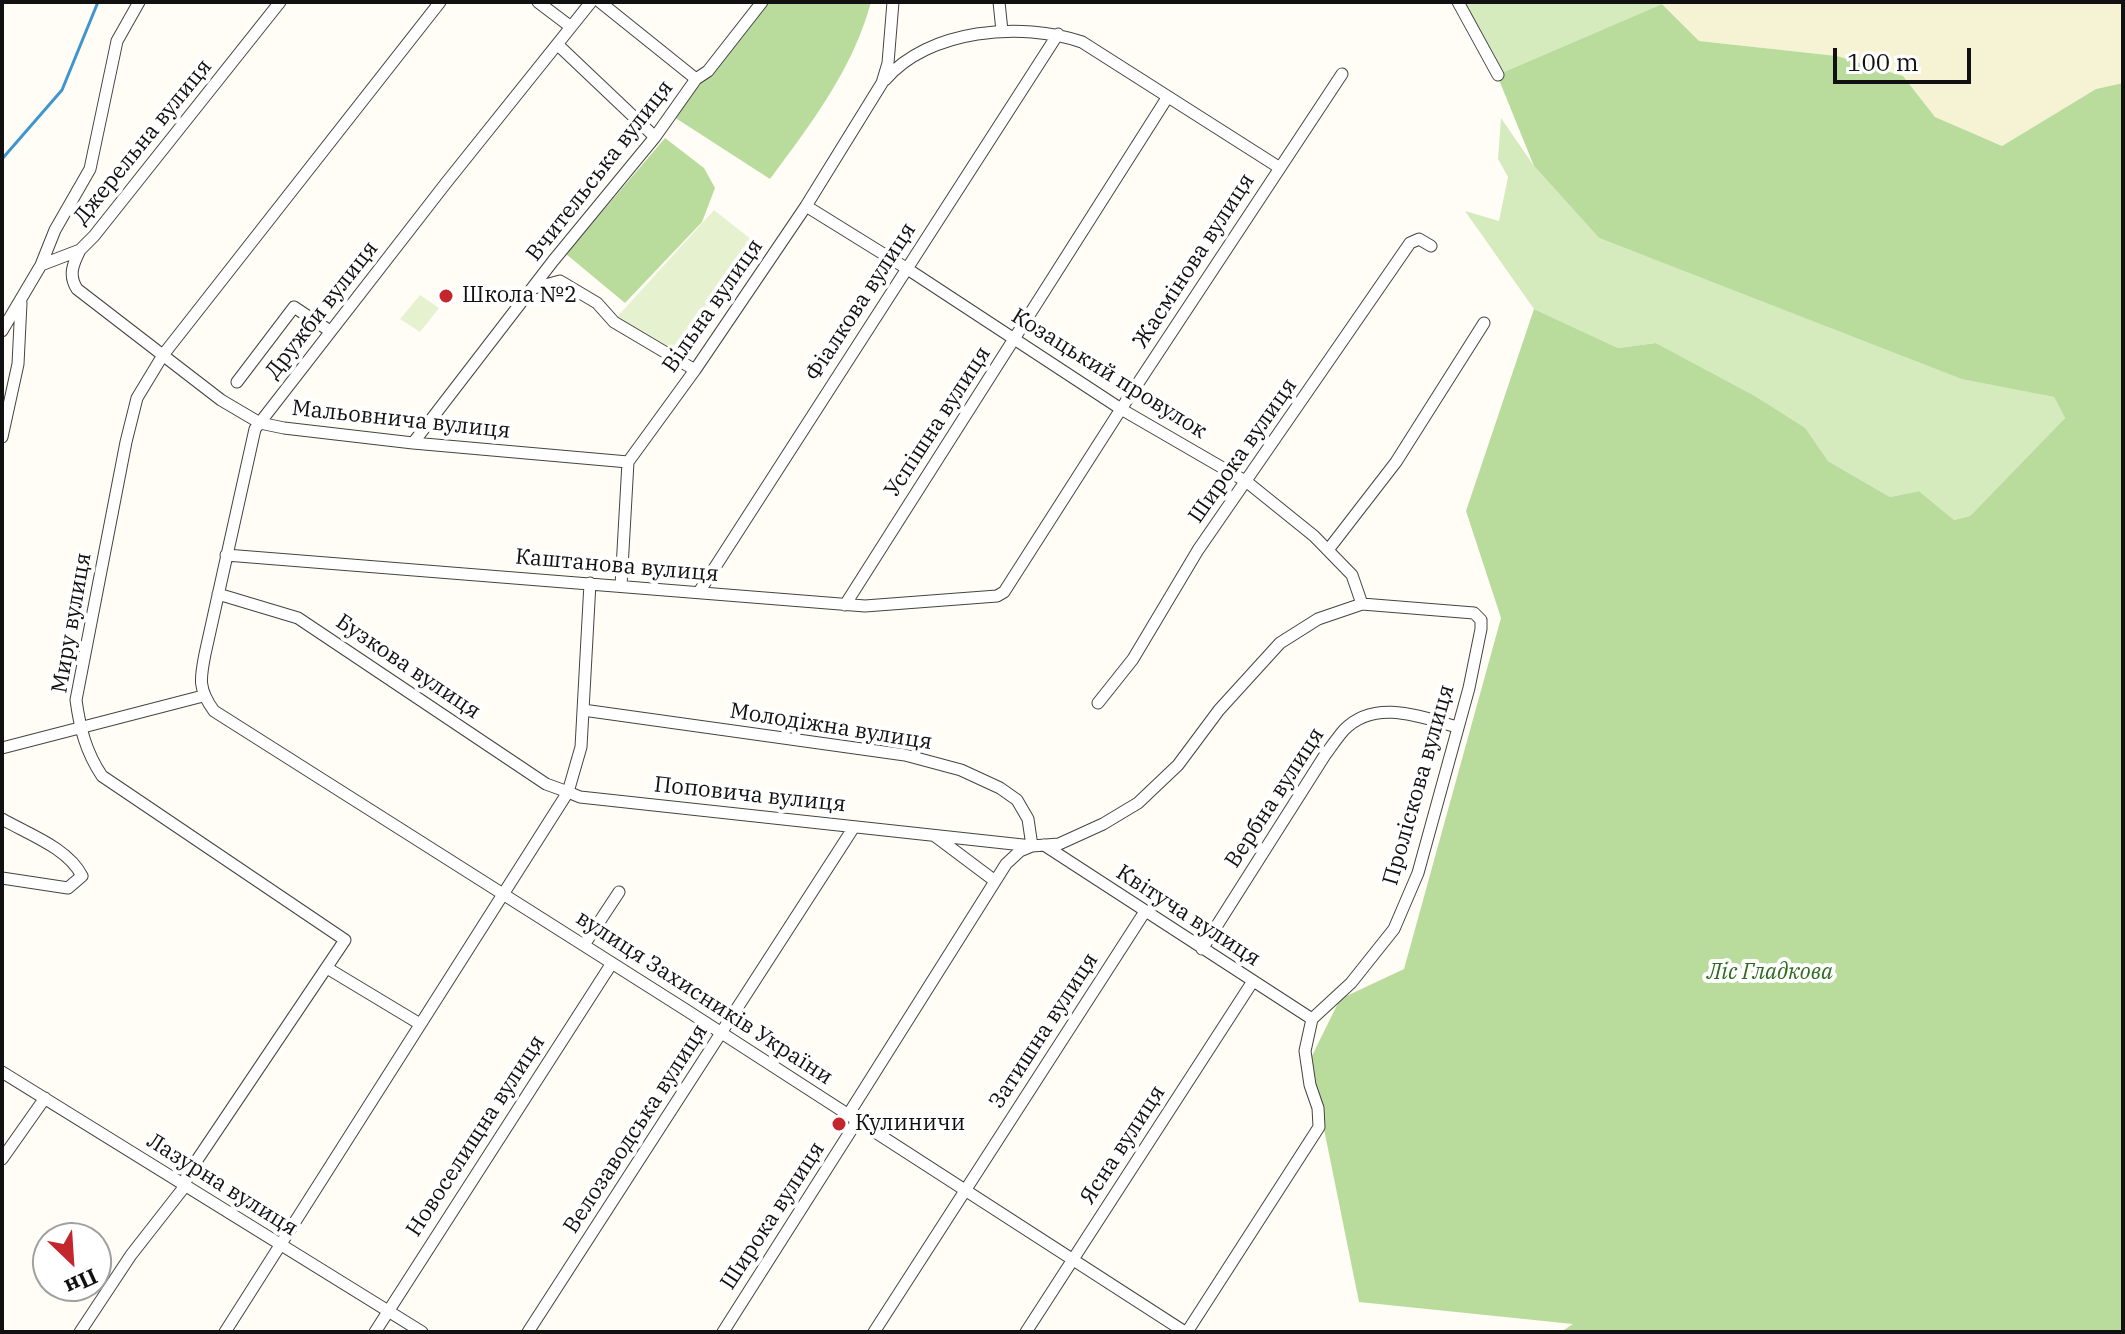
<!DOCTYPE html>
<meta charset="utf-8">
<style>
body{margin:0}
#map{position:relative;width:2125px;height:1334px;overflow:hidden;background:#fffdf5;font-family:"IBM Plex Serif",serif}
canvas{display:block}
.frame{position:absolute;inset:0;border:4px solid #111;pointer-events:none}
.north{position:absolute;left:32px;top:1222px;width:80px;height:80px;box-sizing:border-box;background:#fff;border:2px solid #a0a0a0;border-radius:50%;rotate:155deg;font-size:22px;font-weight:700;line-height:32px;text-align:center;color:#111}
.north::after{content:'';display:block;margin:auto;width:28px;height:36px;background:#c4262e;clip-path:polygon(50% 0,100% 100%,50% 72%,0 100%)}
.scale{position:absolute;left:1833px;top:48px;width:138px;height:36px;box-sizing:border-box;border:4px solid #111;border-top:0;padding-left:10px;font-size:24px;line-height:28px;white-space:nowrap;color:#111;-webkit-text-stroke:6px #fff;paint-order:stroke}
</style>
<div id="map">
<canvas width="2125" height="1334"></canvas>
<div class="frame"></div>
<div class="north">Пн</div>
<div class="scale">100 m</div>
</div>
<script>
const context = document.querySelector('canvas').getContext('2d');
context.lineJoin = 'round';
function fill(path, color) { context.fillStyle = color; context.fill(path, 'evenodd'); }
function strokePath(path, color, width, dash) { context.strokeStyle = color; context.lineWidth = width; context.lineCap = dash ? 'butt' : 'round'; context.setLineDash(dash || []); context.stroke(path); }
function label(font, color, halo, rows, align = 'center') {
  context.font = font + ' "IBM Plex Serif",serif'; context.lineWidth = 8; context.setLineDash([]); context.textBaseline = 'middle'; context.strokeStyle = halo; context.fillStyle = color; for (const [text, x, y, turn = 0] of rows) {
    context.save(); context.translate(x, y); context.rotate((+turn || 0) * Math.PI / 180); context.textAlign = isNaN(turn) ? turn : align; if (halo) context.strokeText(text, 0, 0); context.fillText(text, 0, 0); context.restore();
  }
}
fill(new Path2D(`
 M 1661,2 L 2123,2 L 2123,83 L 2096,89 L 2002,146 L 1935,117 L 1903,76 L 1837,56 L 1699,41 Z`), '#f6f3d4');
fill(new Path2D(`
 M 1456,2 L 1661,2 L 1662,4 L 1497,75 Z
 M 1501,118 L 1534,166 L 1599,238 L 1962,378 L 2054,397 L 2065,418 L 1970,516 L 1954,520 L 1919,491 L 1890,497 L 1828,461 L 1804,428 L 1755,396 L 1656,343 L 1618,348 L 1534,309 L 1465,211 L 1499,221 L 1508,177 L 1498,159 Z`), '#d5ebbd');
fill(new Path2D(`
 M 766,2 L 871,2 C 853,69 811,124 770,179 L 674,117 Z
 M 1662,4 L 1699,41 L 1837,56 L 1903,76 L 1935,117 L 2002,146 L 2096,89 L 2123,83 L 2123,771 L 2121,811 L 2123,811 L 2123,1332 L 1561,1332 L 1573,1324 L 1359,1302 L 1310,1060 L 1340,999 L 1404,969 L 1501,618 L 1466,511 L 1534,309 L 1618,348 L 1656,343 L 1755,396 L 1805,428 L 1828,461 L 1890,497 L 1919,491 L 1954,520 L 1970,516 L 2065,418 L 2054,397 L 1962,379 L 1599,238 L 1534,166 L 1497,75 Z
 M 665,138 L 704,168 L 715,188 L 702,222 L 625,303 L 566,254 Z`), '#b9dc9c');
fill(new Path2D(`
 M 714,210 L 752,240 L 681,354 L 617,317 Z
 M 420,295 L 439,308 L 420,332 L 400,319 Z`), '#e6f2cf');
strokePath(new Path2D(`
 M 2,159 L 62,90 L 98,2`), '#3f96cf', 3);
const minor = new Path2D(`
 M 538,2 L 571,27
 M 591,2 L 446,183 L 255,429 L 205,654 C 200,679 198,689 214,711 L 686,1010 L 1185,1332
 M 600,2 L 696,79
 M 999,2 L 1002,31
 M 1458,2 L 1498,75
 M 558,45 L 655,137
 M 885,80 C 928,29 1022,21 1082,42 L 1280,168
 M 806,206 L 906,268 L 1121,409 L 1247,482 L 1314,536 L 1352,575 L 1362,604
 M 80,250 C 73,264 68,275 77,289 L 221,400 L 260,423 L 284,428 L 413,443 L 628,462
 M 41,265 L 80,250 L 94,236 L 280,2
 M 534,288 L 560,281 L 597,303 L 614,322 L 695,370
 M 2,331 L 41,265 L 55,230 L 90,169 L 117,41 L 139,2
 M 237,382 L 294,307 L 330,331
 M 2,437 L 18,364 L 21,303
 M 413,443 L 553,261 L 655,137 L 696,79 L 708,71 L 762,2
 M 1328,550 L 1396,462 L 1484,323
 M 226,555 L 865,606 L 997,596 L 1004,592 L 1121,409 L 1342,74
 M 621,586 L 628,462 L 695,370 L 806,206 L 882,83 L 888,63 L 893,2
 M 699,592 L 1058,34
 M 218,594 L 298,618 L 546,784 L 568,792 L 581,747 L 590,583
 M 845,605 L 1167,98
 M 1098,703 L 1133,659 L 1198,550 L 1410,243 L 1419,239 L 1431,246
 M 583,710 L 905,755 L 961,770 L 1000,788 L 1017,800 L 1028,819 L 1032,846 L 1020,851 L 1006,864 L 848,1115
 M 2,748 L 203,696
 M 2,819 C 28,834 68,848 82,876 L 68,888 L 2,878
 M 935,836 L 995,881
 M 1044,845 L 1312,1019
 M 584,945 L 619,892
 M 1202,949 L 1325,755 C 1331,747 1337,738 1344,730 C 1375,698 1421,717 1457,727
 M 327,968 L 420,1024
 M 2,1072 L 422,1332
 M 2,1159 L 45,1098
 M 80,1332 L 131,1255 L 185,1186 L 187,1175 L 345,940 L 102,776 C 86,752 80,729 76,700 L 126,442 L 137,398 L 163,355 L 440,2
 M 225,1332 L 568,792 L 580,797 L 1032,846 L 1059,844 L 1103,824 L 1138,803 L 1178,765 L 1219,710 L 1280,643 L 1318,619 L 1362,604 L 1474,613 L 1481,620 L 1481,629 L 1469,688 L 1418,873 L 1394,929 L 1351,983 L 1312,1019 L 1305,1051 L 1310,1085 L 1318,1108 L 1319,1127 L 1187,1332
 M 375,1332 L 612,963
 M 528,1332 L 854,827
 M 723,1332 L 857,1121
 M 874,1332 L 1144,913
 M 1026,1332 L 1253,981`);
strokePath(minor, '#444', 13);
strokePath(minor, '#fff', 11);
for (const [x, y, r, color] of [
 [446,296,8,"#c4262e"],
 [839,1124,8,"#c4262e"]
]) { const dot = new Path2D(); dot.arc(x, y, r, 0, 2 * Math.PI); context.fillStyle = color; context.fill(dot); strokePath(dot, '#fff', 3); }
label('22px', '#111', '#fff', [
 ["Джерельна вулиця",143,142,-51],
 ["Вчительська вулиця",600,171,-52],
 ["Жасмінова вулиця",1194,261,-57],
 ["Фіалкова вулиця",861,302,-57],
 ["Вільна вулиця",713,306,-55],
 ["Дружби вулиця",322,310,-52],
 ["Козацький провулок",1109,374,32],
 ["Мальовнича вулиця",401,420,6],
 ["Успішна вулиця",938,422,-57],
 ["Широка вулиця",1243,451,-55],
 ["Каштанова вулиця",617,566,5],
 ["Миру вулиця",72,623,-80],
 ["Бузкова вулиця",408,667,34],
 ["Молодіжна вулиця",831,727,9],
 ["Проліскова вулиця",1419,785,-74],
 ["Поповича вулиця",750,795,6],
 ["Вербна вулиця",1275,798,-57],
 ["Квітуча вулиця",1188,916,33],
 ["вулиця Захисників України",704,998,33],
 ["Затишна вулиця",1044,1031,-57],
 ["Велозаводська вулиця",636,1129,-57],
 ["Новоселищна вулиця",476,1136,-57],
 ["Ясна вулиця",1123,1145,-57],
 ["Лазурна вулиця",222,1185,32],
 ["Широка вулиця",773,1216,-57]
]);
label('22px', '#111', '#fff', [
 ["Школа №2",462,296],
 ["Кулиничи",855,1124]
], 'left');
label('italic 22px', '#2f6b1f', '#fff', [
 ["Ліс Гладкова",1770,973]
]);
</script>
